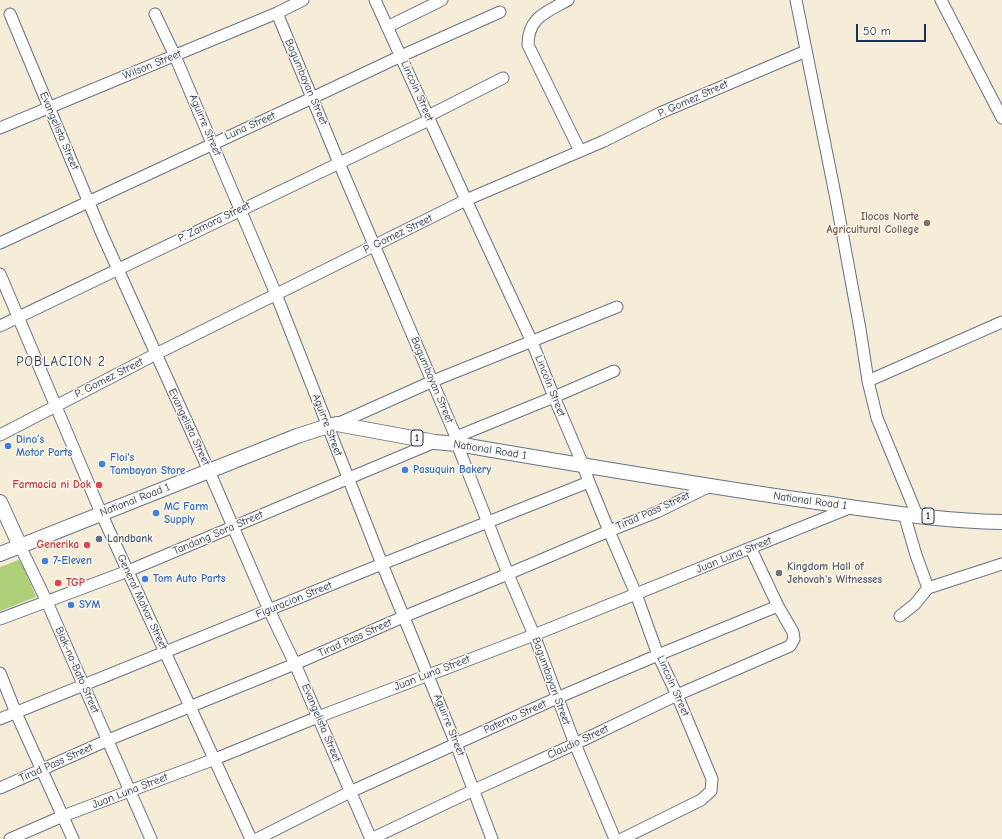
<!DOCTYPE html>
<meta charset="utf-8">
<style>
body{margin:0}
#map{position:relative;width:1002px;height:839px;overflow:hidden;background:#f5edd7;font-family:"Comic Neue",sans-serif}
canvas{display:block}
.scale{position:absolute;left:856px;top:24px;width:70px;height:18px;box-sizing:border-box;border:2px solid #1b2f5e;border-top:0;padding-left:5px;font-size:12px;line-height:14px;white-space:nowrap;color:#1b2f5e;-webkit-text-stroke:3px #fbf7ec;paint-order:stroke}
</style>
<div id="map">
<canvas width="1002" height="839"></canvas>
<div class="scale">50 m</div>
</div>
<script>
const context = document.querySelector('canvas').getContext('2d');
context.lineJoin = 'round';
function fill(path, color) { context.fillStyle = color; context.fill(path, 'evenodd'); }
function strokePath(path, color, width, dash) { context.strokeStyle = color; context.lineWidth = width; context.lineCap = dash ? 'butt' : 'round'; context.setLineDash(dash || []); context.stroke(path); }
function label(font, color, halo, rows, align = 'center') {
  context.font = font + ' "Comic Neue",sans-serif'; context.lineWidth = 3; context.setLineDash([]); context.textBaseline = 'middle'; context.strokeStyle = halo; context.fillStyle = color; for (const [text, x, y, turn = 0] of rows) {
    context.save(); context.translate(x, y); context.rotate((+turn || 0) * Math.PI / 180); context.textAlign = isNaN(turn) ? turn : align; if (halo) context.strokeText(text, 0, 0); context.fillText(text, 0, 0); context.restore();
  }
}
fill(new Path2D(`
 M 21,559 L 36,597 L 0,611 L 0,567 Z`), '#afd078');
const minor = new Path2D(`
 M 375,0 L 466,200 L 532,342 L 554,397 L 583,465 L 589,482 L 609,531 L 636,594 L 658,655 L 677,695 L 712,779 L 711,791 L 701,800 L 622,839
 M 568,0 C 547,12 528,17 528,45 L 580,151
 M 796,0 L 836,199 L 860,329 L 868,381 L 877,418 L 917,515
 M 941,0 L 1002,118
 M 277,13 L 339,163 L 456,437 L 457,444 L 508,574 L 534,635 L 575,744 L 615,839
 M 10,14 L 102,234 L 209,471 L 269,610 L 295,664 L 371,839
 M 155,14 L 175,56 L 276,294 L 382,564 L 456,744 L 492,839
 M 387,27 L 442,0
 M 428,116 L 503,78
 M 0,128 L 277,13 L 303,0
 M 0,243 L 312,98 L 401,56 L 500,12
 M 0,274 L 101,513 L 251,839
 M 0,326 L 429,120
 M 868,381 L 1002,322
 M 337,424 L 433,381 L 617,307
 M 0,435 L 156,354 L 466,200 L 604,141 L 660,113 L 806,51
 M 456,437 L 554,397 L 614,371
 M 20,546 L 47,602 L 151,839
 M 928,588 L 1002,564
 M 900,616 L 915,604 L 928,588 L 916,555 L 904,514
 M 0,619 L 128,571 L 435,442
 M 0,673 L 16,713 L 73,839
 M 0,719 L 382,564 L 589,482
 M 0,788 L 108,740 L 295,664 L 403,617 L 508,574 L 609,531 L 657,512 L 710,486
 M 10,839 L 63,816 L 215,759 L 318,717 L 534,635 L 852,507
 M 257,839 L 350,792 L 557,698 L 658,655 L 778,606
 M 371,839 L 474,790 L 575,744 L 677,695 L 790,646 L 794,639 L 793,632 L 778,606 L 751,549`);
const major = new Path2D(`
 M 0,502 L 20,546
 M 0,554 L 297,436 L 328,426 L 337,424 L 435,442 L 457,444 C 575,464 692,484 810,501 C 873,510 938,521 1002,522`);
strokePath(minor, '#677288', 13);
strokePath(major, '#677288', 16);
strokePath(minor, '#fff', 11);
strokePath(major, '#fff', 14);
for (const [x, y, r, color] of [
 [927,223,4,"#8d6e63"],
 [8,446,4,"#3f7fe0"],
 [102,464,4,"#3f7fe0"],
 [405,470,4,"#3f7fe0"],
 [99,485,4,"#e0444e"],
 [156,513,4,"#3f7fe0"],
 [99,539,4,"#5c6f8a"],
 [87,545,4,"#e0444e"],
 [45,561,4,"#3f7fe0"],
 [779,573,4,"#6b7280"],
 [145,579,4,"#3f7fe0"],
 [58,583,4,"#e0444e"],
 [71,605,4,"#3f7fe0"]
]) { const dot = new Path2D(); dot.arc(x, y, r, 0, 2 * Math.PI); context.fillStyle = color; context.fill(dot); strokePath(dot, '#fbf7ec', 1.5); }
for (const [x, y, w] of [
 [417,438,12],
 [928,516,12]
]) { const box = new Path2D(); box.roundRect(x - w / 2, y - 8, w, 16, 3); context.fillStyle = '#fbf7ec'; context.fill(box); strokePath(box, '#1b2f5e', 1); }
label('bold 10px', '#1b2f5e', null, [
 ["1",417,438],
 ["1",928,516]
]);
label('11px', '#1b2f5e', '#fbf7ec', [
 ["Wilson Street",152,65,-22],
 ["Bagumbayan Street",306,82,67],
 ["Lincoln Street",417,91,66],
 ["P. Gomez Street",693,99,-24],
 ["Aguirre Street",205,125,67],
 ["Luna Street",250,126,-24],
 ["Evangelista Street",59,131,67],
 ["P. Zamora Street",214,222,-26],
 ["P. Gomez Street",398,234,-26],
 ["P. Gomez Street",109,378,-27],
 ["Bagumbayan Street",432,380,67],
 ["Lincoln Street",550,386,68],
 ["Aguirre Street",327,425,69],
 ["Evangelista Street",189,427,65],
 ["National Road 1",490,450,9],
 ["National Road 1",135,500,-21],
 ["National Road 1",810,501,8],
 ["Tirad Pass Street",653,511,-24],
 ["Tandang Sora Street",218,533,-23],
 ["Juan Luna Street",734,555,-22],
 ["Figuracion Street",294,600,-22],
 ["General Malvar Street",142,602,65],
 ["Tirad Pass Street",355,638,-24],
 ["Biak-na-Bato Street",77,670,66],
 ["Juan Luna Street",432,673,-21],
 ["Bagumbayan Street",551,681,70],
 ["Lincoln Street",673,686,66],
 ["Paterno Street",515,717,-24],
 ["Evangelista Street",321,723,67],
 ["Aguirre Street",449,725,68],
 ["Claudio Street",578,742,-25],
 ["Tirad Pass Street",56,763,-24],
 ["Juan Luna Street",130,791,-21]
]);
label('bold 11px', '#785e54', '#fbf7ec', [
 ["Ilocos Norte",919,217],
 ["Agricultural College",919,230]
], 'right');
label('bold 11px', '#366cbe', '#fbf7ec', [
 ["Dino’s",16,440],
 ["Motor Parts",16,453],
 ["Floi's",110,458],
 ["Tambayan Store",110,471],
 ["Pasuquin Bakery",413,470],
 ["MC Farm",164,507],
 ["Supply",164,520],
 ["7-Eleven",53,561],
 ["Tom Auto Parts",153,579],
 ["SYM",79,605]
], 'left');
label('bold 11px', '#be3a42', '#fbf7ec', [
 ["Farmacia ni Dok",91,485],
 ["Generika",79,545],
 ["TGP",66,583,"left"]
], 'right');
label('bold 11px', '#4e5e75', '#fbf7ec', [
 ["Landbank",107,539]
], 'left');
label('bold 11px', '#5b616d', '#fbf7ec', [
 ["Kingdom Hall of",787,567],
 ["Jehovah's Witnesses",787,580]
], 'left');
context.letterSpacing = '1px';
label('13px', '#1b2f5e', '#fbf7ec', [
 ["POBLACION 2",61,362]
]);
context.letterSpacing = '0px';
</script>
